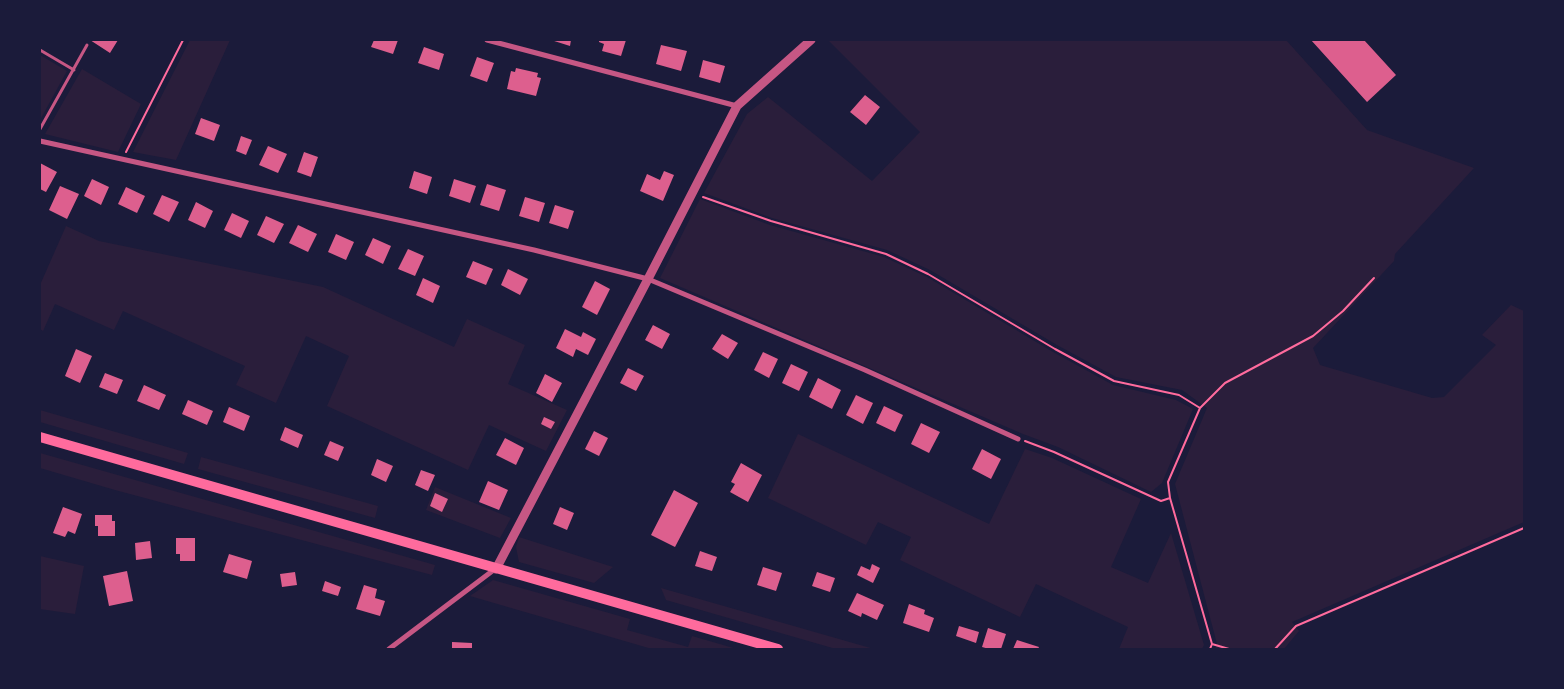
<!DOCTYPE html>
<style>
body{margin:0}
#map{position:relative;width:1564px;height:689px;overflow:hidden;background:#1b1b3a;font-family:"Noto Serif",serif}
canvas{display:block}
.frame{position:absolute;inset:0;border:41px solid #1b1b3a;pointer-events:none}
</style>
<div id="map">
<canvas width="1564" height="689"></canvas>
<div class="frame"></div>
</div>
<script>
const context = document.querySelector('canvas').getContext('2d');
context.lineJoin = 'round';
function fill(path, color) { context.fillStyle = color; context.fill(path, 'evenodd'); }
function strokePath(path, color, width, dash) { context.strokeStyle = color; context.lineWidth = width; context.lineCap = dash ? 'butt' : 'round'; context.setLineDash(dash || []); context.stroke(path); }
fill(new Path2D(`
 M 190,40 L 230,40 L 176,160 L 133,152 Z
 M 831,40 L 1286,40 L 1367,130 L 1474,168 L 1395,254 L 1394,261 L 1313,348 L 1320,365 L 1432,398 L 1444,397 L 1496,345 L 1482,335 L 1511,305 L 1524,311 L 1524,522 L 1292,622 L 1299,631 L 1284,649 L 1215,649 L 1217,644 L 1175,484 L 1207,408 L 1182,390 L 1116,377 L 1057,345 L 930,270 L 887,250 L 772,218 L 704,193 L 747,114 L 768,97 L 872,181 L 920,132 L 829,41 Z
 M 40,55 L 67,71 L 40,120 Z
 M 82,69 L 141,104 L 118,152 L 45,134 Z
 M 700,199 L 770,225 L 884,257 L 927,277 L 1053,352 L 1113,385 L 1176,400 L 1193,409 L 1162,483 L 1151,492 L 1058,447 L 1023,434 L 660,278 Z
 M 66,226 L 99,241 L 323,287 L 454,347 L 467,319 L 525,345 L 508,384 L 567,410 L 546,451 L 489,425 L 468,470 L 327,406 L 349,356 L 306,336 L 276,403 L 236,385 L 245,366 L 123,311 L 114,330 L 55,304 L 43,331 L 40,329 L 40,285 Z
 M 40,410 L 188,453 L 184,464 L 40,422 Z
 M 798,434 L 989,524 L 1025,449 L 1052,458 L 1141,499 L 1111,567 L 1148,583 L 1171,533 L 1204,645 L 1202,649 L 1119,649 L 1128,627 L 1036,584 L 1020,617 L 900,560 L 911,537 L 878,522 L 866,545 L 768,498 Z
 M 40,453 L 435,565 L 432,575 L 115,490 L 40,468 Z
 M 201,457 L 378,506 L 375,518 L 198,469 Z
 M 435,487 L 511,518 L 500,538 L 426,510 Z
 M 519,537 L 613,567 L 594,583 L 519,562 L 516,547 Z
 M 40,556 L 84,566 L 75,614 L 40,609 Z
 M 493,580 L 630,619 L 627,630 L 688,647 L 692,636 L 737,649 L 652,649 L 470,596 Z
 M 661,588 L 874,649 L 836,649 L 666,600 Z`), '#2a1e3b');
fill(new Path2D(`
 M 90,40 L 118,40 L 110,53 Z
 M 374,40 L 398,40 L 393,54 L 371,47 Z
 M 551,40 L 571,40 L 570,46 Z
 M 599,40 L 626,40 L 621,56 L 602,51 L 604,44 L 599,42 Z
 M 1311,40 L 1364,40 L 1396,75 L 1367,102 Z
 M 661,45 L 687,51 L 681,71 L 656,64 Z
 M 424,47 L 444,54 L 439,70 L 418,63 Z
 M 477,57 L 494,63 L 487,82 L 470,76 Z
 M 703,60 L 725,66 L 720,83 L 699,77 Z
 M 516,68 L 538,73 L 537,77 L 541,78 L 536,96 L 507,89 L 511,71 L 515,72 Z
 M 865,95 L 880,107 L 866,125 L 850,112 Z
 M 201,118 L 220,125 L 214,141 L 195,134 Z
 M 241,136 L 252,140 L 246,155 L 236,151 Z
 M 268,146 L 287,154 L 278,173 L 259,165 Z
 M 304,152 L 318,157 L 311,177 L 297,172 Z
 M 40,163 L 57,172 L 46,192 L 40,189 Z
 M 414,171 L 432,177 L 427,194 L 409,188 Z
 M 664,171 L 674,175 L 663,201 L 640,191 L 647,174 L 660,180 Z
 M 92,179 L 109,187 L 101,205 L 84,196 Z
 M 454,179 L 476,186 L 470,203 L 449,196 Z
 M 487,184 L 506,190 L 499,211 L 480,205 Z
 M 60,186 L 79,194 L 67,219 L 49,210 Z
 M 126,187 L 145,196 L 137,213 L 118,204 Z
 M 162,195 L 179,202 L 169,222 L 153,214 Z
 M 525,197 L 545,203 L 539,222 L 519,216 Z
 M 196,202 L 213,211 L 205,228 L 188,220 Z
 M 555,205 L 574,211 L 568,229 L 549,223 Z
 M 232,213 L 249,221 L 241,238 L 224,230 Z
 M 266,216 L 284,224 L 274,243 L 257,235 Z
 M 298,225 L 317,234 L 308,252 L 289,243 Z
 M 336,234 L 354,242 L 346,260 L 328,252 Z
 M 373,238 L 391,246 L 383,264 L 365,255 Z
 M 408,249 L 424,256 L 415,276 L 398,269 Z
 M 473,261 L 493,269 L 486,285 L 466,277 Z
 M 508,269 L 528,279 L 520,295 L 501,285 Z
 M 423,278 L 440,286 L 433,303 L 416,295 Z
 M 595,281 L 610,289 L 597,315 L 582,307 Z
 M 653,325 L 670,334 L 662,349 L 645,340 Z
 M 565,329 L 581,337 L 583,332 L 596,339 L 588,355 L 576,349 L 573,357 L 556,348 Z
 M 722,334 L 738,343 L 728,359 L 712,349 Z
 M 76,349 L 92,356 L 80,383 L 65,376 Z
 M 763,352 L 778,359 L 769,378 L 754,370 Z
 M 791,364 L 808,372 L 799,391 L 782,383 Z
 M 628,368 L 644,376 L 636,391 L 620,383 Z
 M 105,373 L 123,380 L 117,394 L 99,387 Z
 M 545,374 L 562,383 L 552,402 L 536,393 Z
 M 818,378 L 841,390 L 832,409 L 809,397 Z
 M 144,385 L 166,395 L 159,410 L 137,401 Z
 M 856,395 L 873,403 L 863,424 L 846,415 Z
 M 188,400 L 213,411 L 207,425 L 182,414 Z
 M 884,406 L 903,415 L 895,432 L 876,423 Z
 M 229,407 L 250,416 L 244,431 L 223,422 Z
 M 544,417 L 555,422 L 551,429 L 541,424 Z
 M 921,423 L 940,432 L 929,453 L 911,444 Z
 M 285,427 L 303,435 L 298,448 L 280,440 Z
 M 594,431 L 608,438 L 599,456 L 585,449 Z
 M 505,438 L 524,448 L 516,465 L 496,455 Z
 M 330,441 L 344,447 L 338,461 L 324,455 Z
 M 982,449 L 1001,459 L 991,479 L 972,469 Z
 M 377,459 L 393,466 L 386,482 L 371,475 Z
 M 741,463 L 762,475 L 748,502 L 730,492 L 735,484 L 731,482 Z
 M 421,470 L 435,475 L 428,491 L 415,485 Z
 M 488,481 L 508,490 L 499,510 L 479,502 Z
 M 674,490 L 698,503 L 675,547 L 651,535 Z
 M 435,493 L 448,499 L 442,512 L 430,506 Z
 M 63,507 L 82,514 L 75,534 L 68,531 L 65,537 L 53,533 Z
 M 560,507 L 574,513 L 567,530 L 553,524 Z
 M 95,515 L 112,515 L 112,521 L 115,521 L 115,536 L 98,536 L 98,526 L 95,526 Z
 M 176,538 L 195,538 L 195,561 L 180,561 L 180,554 L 176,554 Z
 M 150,541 L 152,558 L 136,560 L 135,543 Z
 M 700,551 L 717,557 L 712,571 L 695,566 Z
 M 229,554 L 252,561 L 247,579 L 223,572 Z
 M 872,564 L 880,568 L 873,583 L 857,575 L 861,566 L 870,570 Z
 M 763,567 L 782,573 L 776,591 L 757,585 Z
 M 127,571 L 133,601 L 109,606 L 103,576 Z
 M 295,572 L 297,585 L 282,587 L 280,574 Z
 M 817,572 L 835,578 L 830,592 L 812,586 Z
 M 325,581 L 341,587 L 338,596 L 322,591 Z
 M 364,585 L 377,589 L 375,598 L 385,601 L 380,616 L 356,609 Z
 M 857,593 L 884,605 L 877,620 L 862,613 L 861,617 L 848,611 Z
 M 909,604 L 925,610 L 924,614 L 934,618 L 929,632 L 903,623 Z
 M 959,626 L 979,632 L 976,643 L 956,636 Z
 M 988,628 L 1006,634 L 1001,649 L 989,649 L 982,647 Z
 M 1017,640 L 1039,647 L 1038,649 L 1013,649 Z
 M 452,642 L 472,643 L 472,649 L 452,649 Z`), '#dd5f8e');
strokePath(new Path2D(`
 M 126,152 L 183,40
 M 703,197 L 771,221 L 886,254 L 928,274 L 1055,349 L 1114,381 L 1179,395 L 1200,408
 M 1025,441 L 1054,452 L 1161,501 L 1170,498
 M 1212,644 L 1229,649
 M 1210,649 L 1212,644 L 1170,498 L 1168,482 L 1200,408 L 1225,383 L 1313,336 L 1343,311 L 1374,278
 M 1275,649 L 1296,626 L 1524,528`), '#ff6b9d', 2);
strokePath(new Path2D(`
 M 40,50 L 74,70
 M 40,129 L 87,45`), '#c65784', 3);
strokePath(new Path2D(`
 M 487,40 L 737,106
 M 40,141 L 534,250 L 648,279 L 865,370 L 1018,439
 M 389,649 L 495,569`), '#c65784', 5);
strokePath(new Path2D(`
 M 496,569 L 648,279 L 737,106 L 811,40`), '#c65784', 9);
strokePath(new Path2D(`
 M 40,437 L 778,649`), '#ff6b9d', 10);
</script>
